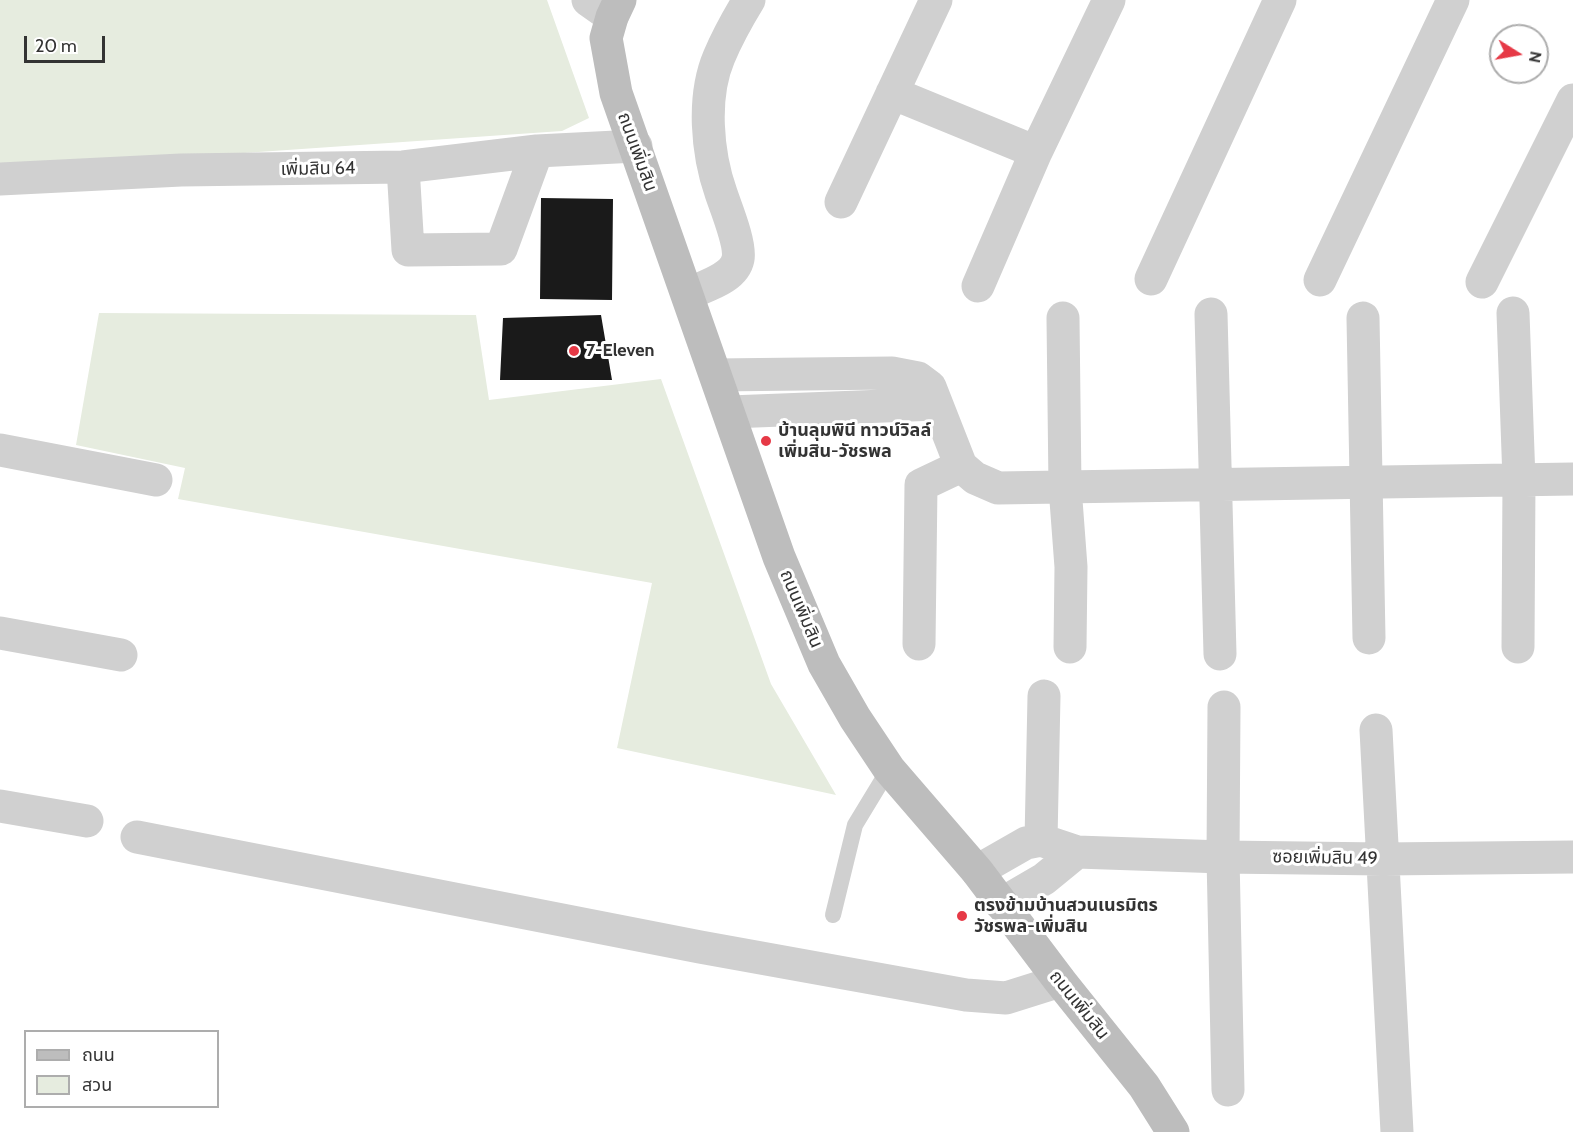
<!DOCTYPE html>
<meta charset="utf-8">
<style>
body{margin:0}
#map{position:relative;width:1573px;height:1132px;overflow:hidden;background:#fff;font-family:Cabin,"Noto Sans Thai",sans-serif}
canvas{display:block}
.legend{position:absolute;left:24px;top:1030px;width:195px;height:78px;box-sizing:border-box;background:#fff;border:2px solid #adadad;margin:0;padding:8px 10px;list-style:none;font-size:18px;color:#333}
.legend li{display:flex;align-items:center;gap:12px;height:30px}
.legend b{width:30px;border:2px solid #adadad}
.north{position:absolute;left:1489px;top:24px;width:60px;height:60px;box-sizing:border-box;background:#fff;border:2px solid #adadad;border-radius:50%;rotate:101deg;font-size:16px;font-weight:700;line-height:24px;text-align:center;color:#333}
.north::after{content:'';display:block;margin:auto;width:21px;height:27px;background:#e63946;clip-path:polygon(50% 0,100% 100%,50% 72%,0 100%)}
.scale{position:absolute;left:24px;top:36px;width:81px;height:27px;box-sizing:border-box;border:3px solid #333;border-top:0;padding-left:8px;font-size:18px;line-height:21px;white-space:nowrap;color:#333;-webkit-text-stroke:4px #fff;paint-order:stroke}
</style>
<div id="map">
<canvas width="1573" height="1132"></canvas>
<ul class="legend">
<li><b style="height:8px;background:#bdbdbd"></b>ถนน</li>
<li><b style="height:16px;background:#e6ecdf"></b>สวน</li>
</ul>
<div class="north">N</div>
<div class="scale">20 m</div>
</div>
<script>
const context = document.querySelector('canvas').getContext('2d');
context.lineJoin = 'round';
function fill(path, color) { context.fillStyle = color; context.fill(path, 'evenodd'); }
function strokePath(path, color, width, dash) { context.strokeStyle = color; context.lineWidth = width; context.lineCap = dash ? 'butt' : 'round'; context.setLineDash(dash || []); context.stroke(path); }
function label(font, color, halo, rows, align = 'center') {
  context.font = font + ' Cabin,"Noto Sans Thai",sans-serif'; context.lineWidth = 6; context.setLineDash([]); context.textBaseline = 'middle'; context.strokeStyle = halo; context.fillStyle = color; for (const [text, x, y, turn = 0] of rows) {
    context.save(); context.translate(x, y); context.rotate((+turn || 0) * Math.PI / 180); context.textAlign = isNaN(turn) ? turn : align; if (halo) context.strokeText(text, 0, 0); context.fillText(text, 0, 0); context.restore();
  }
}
fill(new Path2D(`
 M 0,0 L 547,0 L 589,118 L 562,131 L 128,161 L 0,165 Z
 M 99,313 L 476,315 L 489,400 L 661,379 L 771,684 L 836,795 L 617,748 L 652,583 L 178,499 L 185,468 L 76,445 Z`), '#e6ecdf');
fill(new Path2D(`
 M 541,198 L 613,199 L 612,300 L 540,299 Z
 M 601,315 L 612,380 L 500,380 L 503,318 Z`), '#1a1a1a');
strokePath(new Path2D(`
 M 833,915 L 855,825 L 889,769`), '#d0d0d0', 16);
strokePath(new Path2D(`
 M 588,0 L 612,17
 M 892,93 L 1036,152
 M 403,167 L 408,250 L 501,249 L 537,151
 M 0,179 L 181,170 L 403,167 L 537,151 L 636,146
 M 841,202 L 936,0
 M 1151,279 L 1280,0
 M 1320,280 L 1453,0
 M 1482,282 L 1573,100
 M 978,286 L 1036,152 L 1109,0
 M 688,294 C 704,286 734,279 738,259 C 741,244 726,208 721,193 C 707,153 702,97 719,57 C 727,38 738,18 749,0
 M 1513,313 L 1519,480 L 1518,647
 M 1211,314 L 1220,654
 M 1063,318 L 1065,487 L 1071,567 L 1070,647
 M 1363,318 L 1369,638
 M 716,375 L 892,373 L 918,378 L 930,387 L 961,466 L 975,478 L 998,488 L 1573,479
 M 730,412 L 936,404
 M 0,450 L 156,480
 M 0,633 L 121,655
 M 919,644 L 921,485 L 961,466
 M 1224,707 L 1223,857 L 1228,1090
 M 1376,730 L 1397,1132
 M 0,806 L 87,821
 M 137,837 L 700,947 L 966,995 L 1006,998 L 1060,981
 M 1041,840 L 1044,696
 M 977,871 L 1026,843 L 1041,840 L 1077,852 L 1223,857 L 1383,859 L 1573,857
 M 1001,904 L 1044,879 L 1077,852`), '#d0d0d0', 33);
strokePath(new Path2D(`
 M 620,0 L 612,17 L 606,38 L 616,93 L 779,557 L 824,664 L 855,718 L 889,769 L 977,871 L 1060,981 L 1144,1086 L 1173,1132`), '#bdbdbd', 33);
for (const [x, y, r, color] of [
 [574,351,6,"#e63946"],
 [766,441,6,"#e63946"],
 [962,916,6,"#e63946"]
]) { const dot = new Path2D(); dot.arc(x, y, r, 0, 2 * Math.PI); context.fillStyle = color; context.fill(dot); strokePath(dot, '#fff', 2); }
label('18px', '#333', '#fff', [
 ["ถนนเพิ่มสิน",637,152,70],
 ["เพิ่มสิน 64",318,169,-1],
 ["ถนนเพิ่มสิน",801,609,67],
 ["ซอยเพิ่มสิน 49",1325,858,1],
 ["ถนนเพิ่มสิน",1079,1005,51]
]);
label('bold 18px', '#333', '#fff', [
 ["7-Eleven",586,351],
 ["บ้านลุมพินี ทาวน์วิลล์",778,431],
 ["เพิ่มสิน-วัชรพล",778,452],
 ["ตรงข้ามบ้านสวนเนรมิตร",974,906],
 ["วัชรพล-เพิ่มสิน",974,927]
], 'left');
</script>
